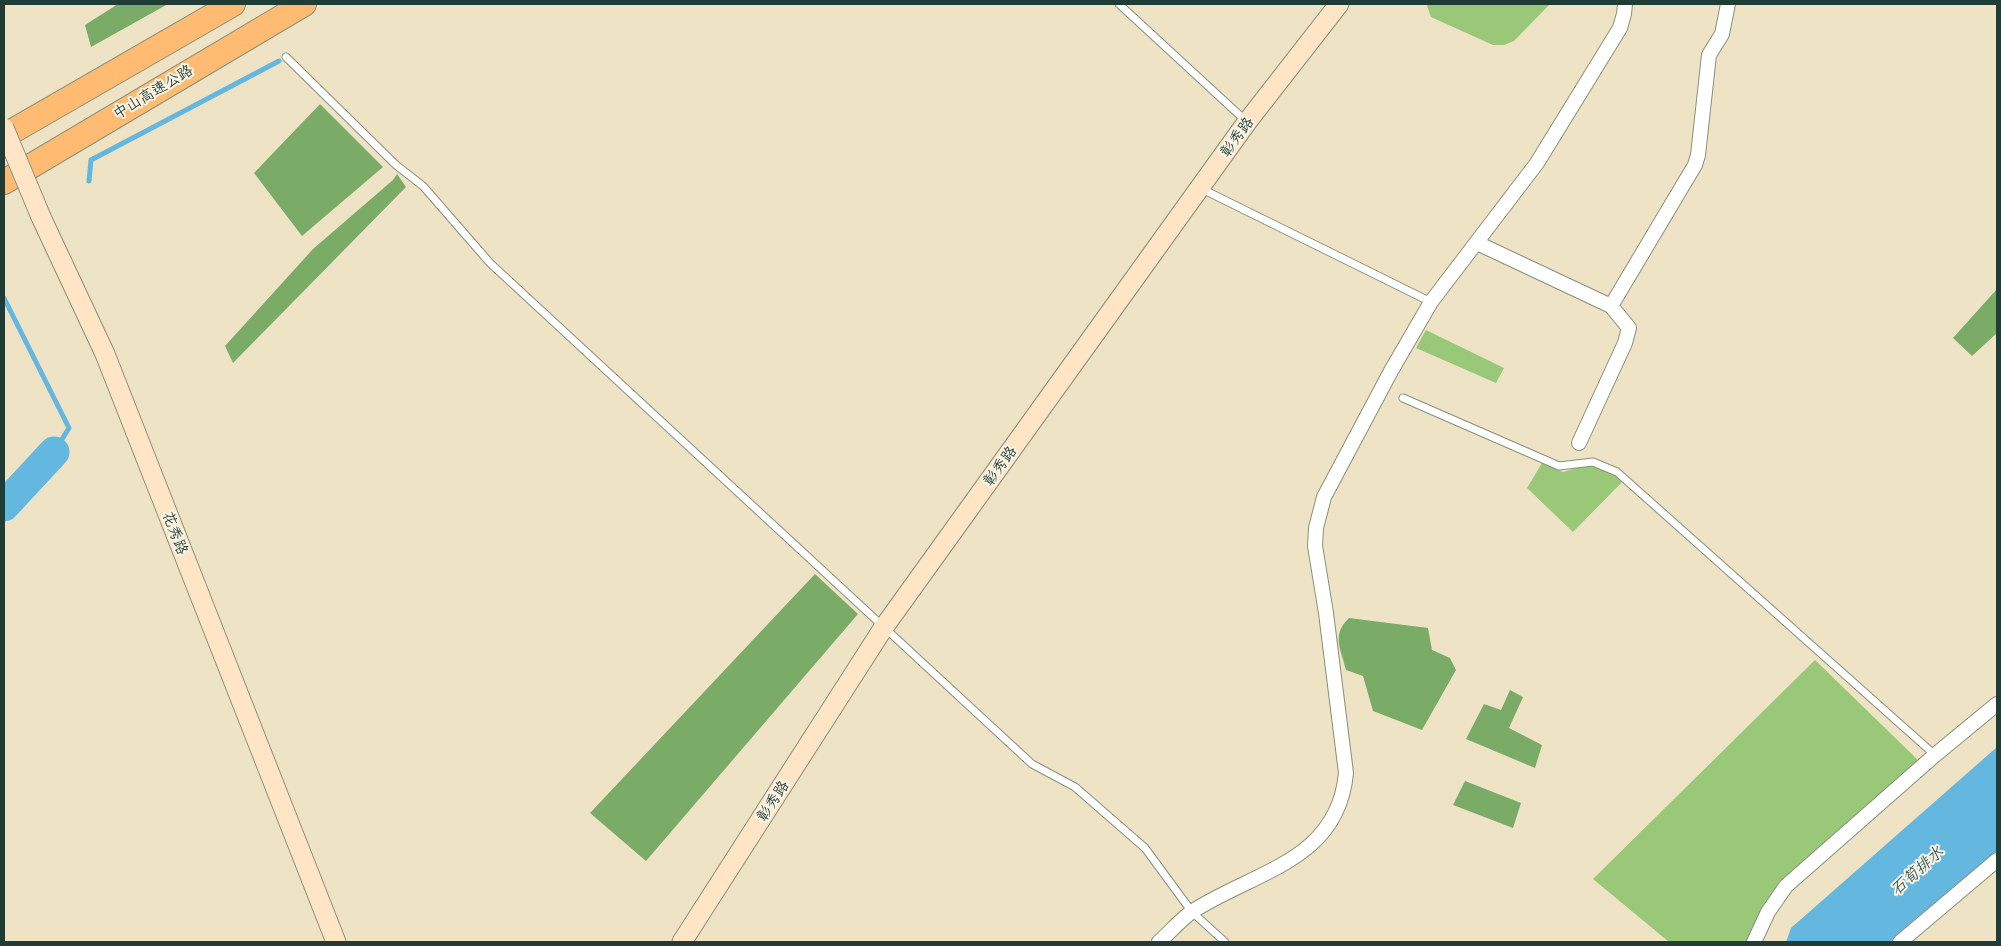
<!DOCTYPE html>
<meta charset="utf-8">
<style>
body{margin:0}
#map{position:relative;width:2001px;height:946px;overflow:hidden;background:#eee4c5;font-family:Mali,sans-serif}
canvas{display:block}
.frame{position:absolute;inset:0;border:5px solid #1f3d34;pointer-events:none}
</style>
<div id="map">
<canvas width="2001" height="946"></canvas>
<div class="frame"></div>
</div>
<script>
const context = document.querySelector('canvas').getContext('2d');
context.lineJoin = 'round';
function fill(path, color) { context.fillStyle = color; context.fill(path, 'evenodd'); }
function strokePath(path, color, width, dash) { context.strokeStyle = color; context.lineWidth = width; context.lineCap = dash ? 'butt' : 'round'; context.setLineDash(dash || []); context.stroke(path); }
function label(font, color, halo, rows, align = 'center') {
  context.font = font + ' Mali,"LXGW WenKai TC",sans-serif'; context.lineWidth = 4; context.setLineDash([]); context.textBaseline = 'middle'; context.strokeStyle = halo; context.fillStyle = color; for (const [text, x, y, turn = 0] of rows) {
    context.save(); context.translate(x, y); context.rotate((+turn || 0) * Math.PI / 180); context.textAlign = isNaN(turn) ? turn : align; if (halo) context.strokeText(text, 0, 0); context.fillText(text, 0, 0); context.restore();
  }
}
fill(new Path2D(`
 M 1429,4 L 1550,4 L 1514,41 L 1504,45 L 1493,45 L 1431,17 L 1427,6 Z
 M 1426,330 L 1504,368 L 1496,383 L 1416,348 Z
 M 1600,461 L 1624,480 L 1573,532 L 1527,488 L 1542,463 L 1563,472 Z
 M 1815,660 L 1921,763 L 1783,887 L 1755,942 L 1669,942 L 1593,879 Z`), '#98c878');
fill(new Path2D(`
 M 118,4 L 168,4 L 91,47 L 85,25 Z
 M 320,104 L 383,167 L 302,236 L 254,173 Z
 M 397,174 L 406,187 L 233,363 L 225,346 L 313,249 L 393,180 Z
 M 1997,289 L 1997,333 L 1972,356 L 1953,338 Z
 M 815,574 L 858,614 L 646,861 L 590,813 Z
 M 1349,618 L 1428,628 L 1432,650 L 1450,658 L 1456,670 L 1422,730 L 1373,711 L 1363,676 L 1346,670 C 1341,649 1331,635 1349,618 Z
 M 1510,690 L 1523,697 L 1509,728 L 1542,745 L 1535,768 L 1466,739 L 1484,704 L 1501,710 Z
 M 1465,781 L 1521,803 L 1513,828 L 1453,805 Z`), '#7aac68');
fill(new Path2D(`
 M 1997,747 L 1997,856 L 1900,942 L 1786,942 L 1791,928 Z`), '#64b7df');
strokePath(new Path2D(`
 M 89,181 L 91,160 L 279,61
 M 4,298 L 69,428 L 54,452`), '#64b7df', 5);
strokePath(new Path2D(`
 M 4,506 L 54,452`), '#64b7df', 31);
const lane = new Path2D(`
 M 1119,4 L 1247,122
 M 286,57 L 396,165 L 423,186 L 490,263 L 1032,764 L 1075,787 L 1145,848 L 1192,912 L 1225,942
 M 1200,188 L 1431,302
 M 1403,398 L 1559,466 L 1593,462 L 1617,472 L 1935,755`);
const street = new Path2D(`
 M 1477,243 L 1611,306
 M 1579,443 L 1625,343 L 1629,328 L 1611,306 L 1695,165 L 1698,155 L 1709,55 L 1722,34 L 1728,4
 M 1159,942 C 1170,932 1181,919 1193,911 C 1255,871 1338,861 1346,773 L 1326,613 L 1315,546 L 1316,528 L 1324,497 L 1391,371 L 1431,302 L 1537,163 L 1620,28 L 1624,14 L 1625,4
 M 1754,942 L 1768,912 L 1786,886 L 1935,755 L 1997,704
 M 1900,942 L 1997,860`);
const secondary = new Path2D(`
 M 41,217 L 105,354 L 336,942
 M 682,942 L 884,627 L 1247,122 L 1339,4`);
const highway = new Path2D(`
 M 4,136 L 233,4
 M 4,182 L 304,4`);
strokePath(lane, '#86907c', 9);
strokePath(street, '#86907c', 16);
strokePath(secondary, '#86907c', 21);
strokePath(highway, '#86907c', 26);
strokePath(lane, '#fff', 7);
strokePath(street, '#fff', 14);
strokePath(secondary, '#ffe4c6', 19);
strokePath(highway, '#febb71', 24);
const secondaryBridge = new Path2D(`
 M 4,128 L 41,217`);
strokePath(secondaryBridge, '#86907c', 21, []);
strokePath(secondaryBridge, '#ffe4c6', 19);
label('15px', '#1f3d34', '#fcf5e5', [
 ["中山高速公路",153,92,-31],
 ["彰秀路",1237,137,-54],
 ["彰秀路",1000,466,-54],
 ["花秀路",175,533,69],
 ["彰秀路",773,801,-57]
]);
label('italic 16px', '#305c5f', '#fcf5e5', [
 ["石筍排水",1917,871,-42]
]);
</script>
